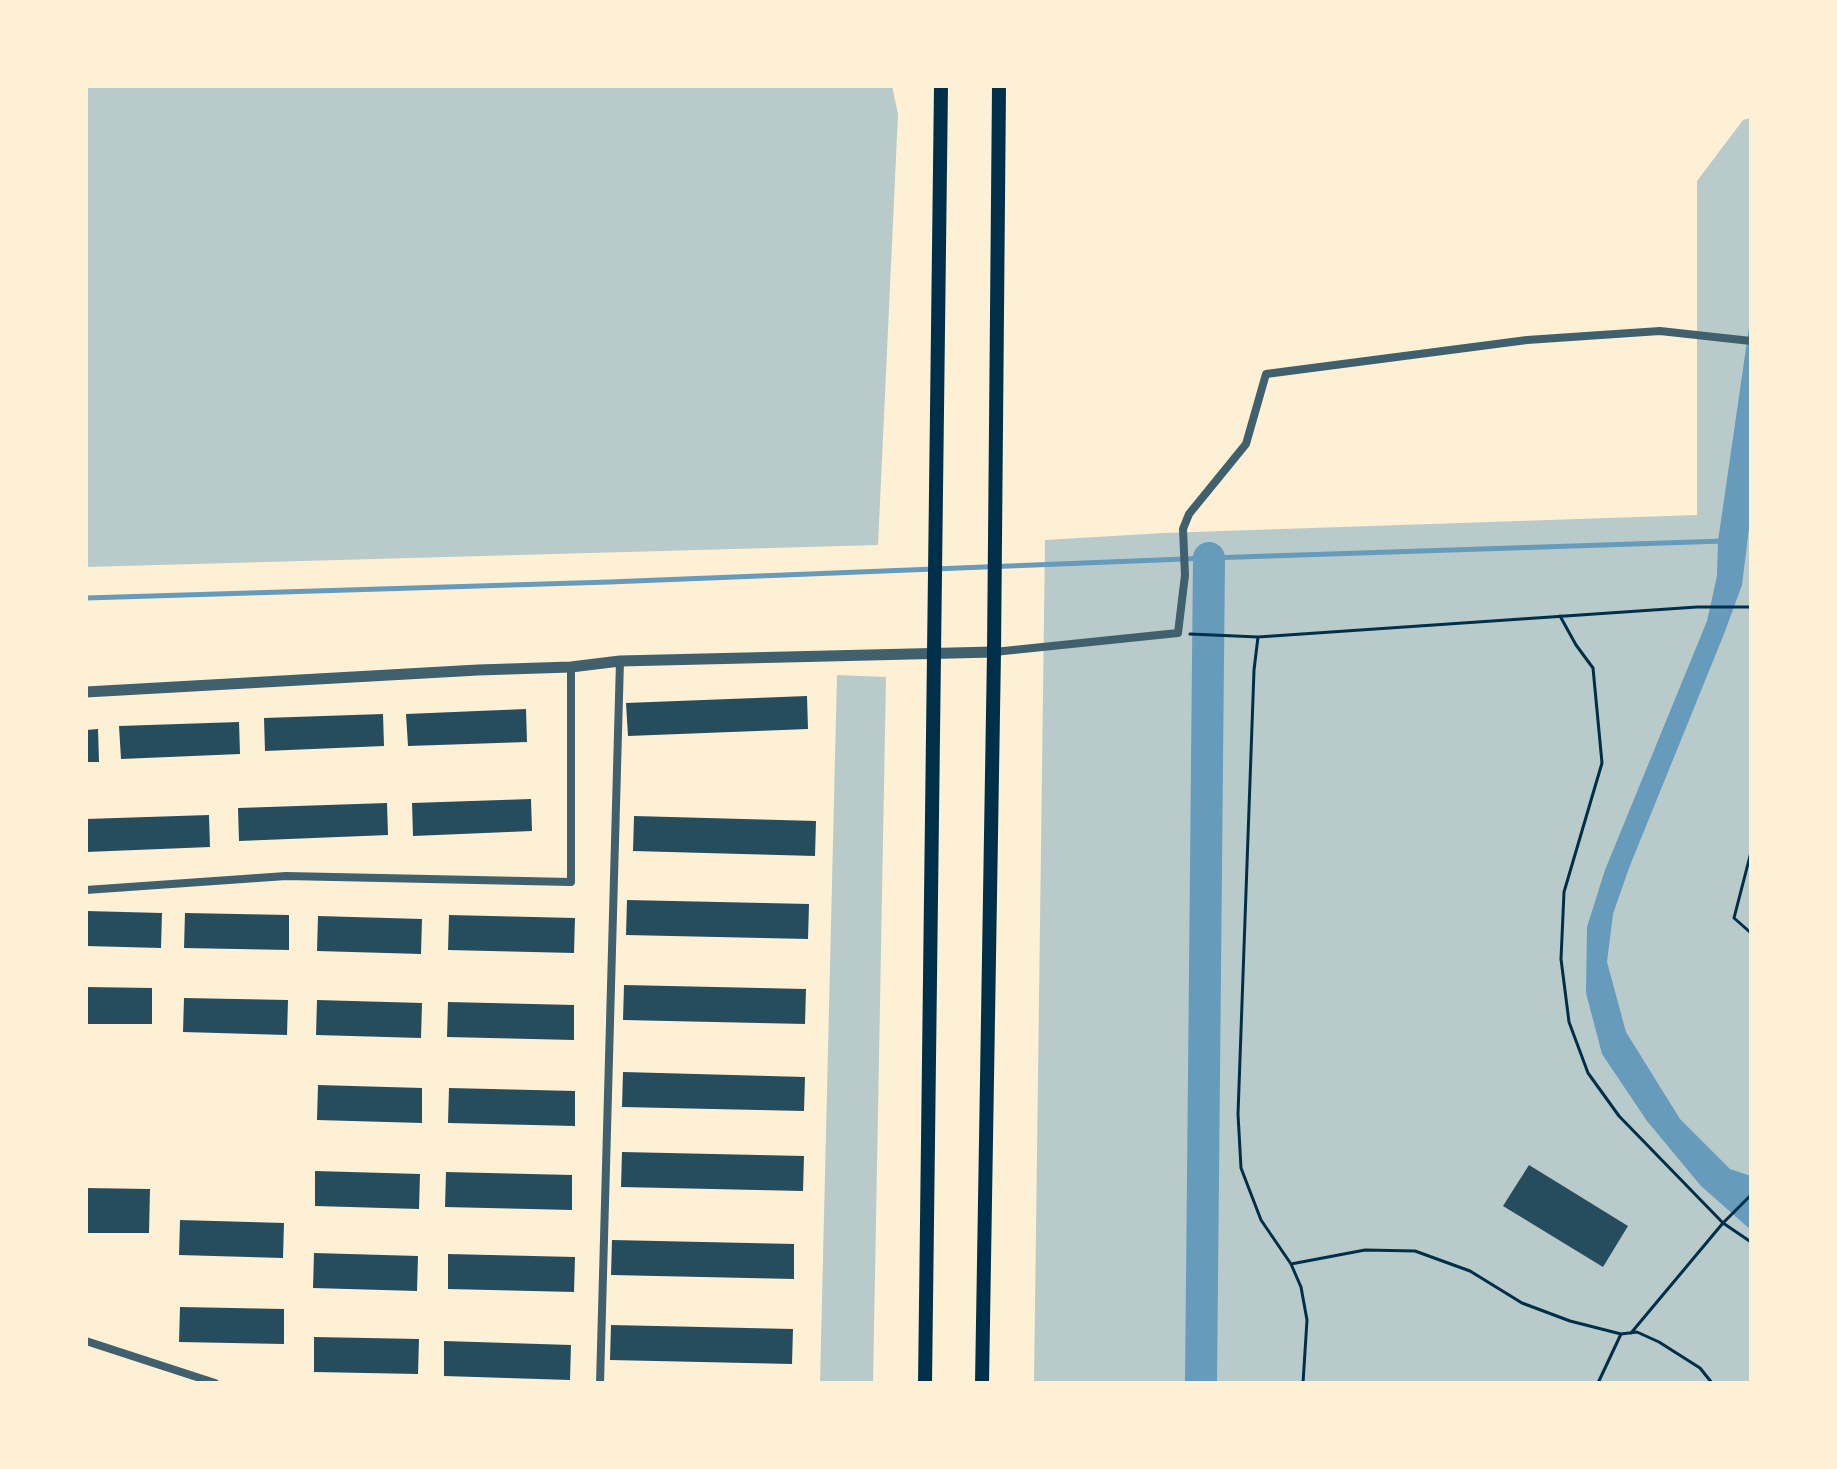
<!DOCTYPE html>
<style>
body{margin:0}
#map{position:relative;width:1837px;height:1469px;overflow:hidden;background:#fdf0d5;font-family:"Sofia Sans Condensed",sans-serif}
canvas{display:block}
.frame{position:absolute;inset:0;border:88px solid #fdf0d5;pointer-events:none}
</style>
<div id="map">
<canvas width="1837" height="1469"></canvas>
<div class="frame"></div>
</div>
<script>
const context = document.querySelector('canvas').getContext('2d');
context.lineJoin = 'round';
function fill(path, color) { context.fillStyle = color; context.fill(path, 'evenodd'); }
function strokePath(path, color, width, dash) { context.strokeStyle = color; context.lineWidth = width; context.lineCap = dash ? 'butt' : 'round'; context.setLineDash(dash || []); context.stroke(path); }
fill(new Path2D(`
 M 86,86 L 892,86 L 898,114 L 878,545 L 86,567 Z
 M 1751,118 L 1751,1383 L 1034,1383 L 1045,540 L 1164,533 L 1697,515 L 1697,181 L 1743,120 Z
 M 837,675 L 886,677 L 873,1383 L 820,1383 Z`), '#b9caca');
fill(new Path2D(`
 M 1751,314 L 1751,512 L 1742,585 L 1724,634 L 1629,868 L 1613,914 L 1607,962 L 1626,1032 L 1680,1119 L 1730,1169 L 1751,1176 L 1751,1230 L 1701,1186 L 1647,1121 L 1602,1054 L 1586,993 L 1587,927 L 1605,870 L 1707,621 L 1717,576 L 1718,541 Z`), '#669bbc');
strokePath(new Path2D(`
 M 86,598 L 609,582 L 1209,558 L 1724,541`), '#669bbc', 5);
strokePath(new Path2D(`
 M 1201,1383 L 1209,558`), '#669bbc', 32);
fill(new Path2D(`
 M 807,696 L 808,729 L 628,736 L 626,703 Z
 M 526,709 L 527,742 L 408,746 L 406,714 Z
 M 383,714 L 384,746 L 265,751 L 264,718 Z
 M 239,722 L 240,754 L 121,759 L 119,726 Z
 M 98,729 L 99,762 L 86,762 L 86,730 Z
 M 531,799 L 532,831 L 413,836 L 412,803 Z
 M 387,803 L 388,835 L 239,841 L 238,808 Z
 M 209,815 L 210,847 L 86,852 L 86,819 Z
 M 634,816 L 816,821 L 815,856 L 633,851 Z
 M 627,900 L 809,904 L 808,939 L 626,935 Z
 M 86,911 L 162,913 L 161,948 L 86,946 Z
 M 185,913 L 289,915 L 289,950 L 184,948 Z
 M 449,915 L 575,918 L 574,953 L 448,950 Z
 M 318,916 L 422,919 L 421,954 L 317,951 Z
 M 624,985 L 806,989 L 805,1024 L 623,1020 Z
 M 86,987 L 152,988 L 152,1024 L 86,1024 Z
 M 184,998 L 288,1000 L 287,1035 L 183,1032 Z
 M 317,1000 L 422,1003 L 421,1038 L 316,1035 Z
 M 448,1002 L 574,1005 L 574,1040 L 447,1037 Z
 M 623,1072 L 805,1077 L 804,1111 L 622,1107 Z
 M 318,1085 L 422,1088 L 422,1123 L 317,1120 Z
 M 449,1088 L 575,1091 L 575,1126 L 448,1123 Z
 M 622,1152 L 804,1156 L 803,1191 L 621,1187 Z
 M 1529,1165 L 1628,1226 L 1603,1267 L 1503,1206 Z
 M 315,1171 L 420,1174 L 419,1209 L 315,1206 Z
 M 446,1172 L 572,1175 L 572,1210 L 445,1207 Z
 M 86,1188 L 150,1189 L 149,1233 L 86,1233 Z
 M 180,1220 L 284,1223 L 283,1258 L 179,1255 Z
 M 612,1240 L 794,1244 L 794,1279 L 611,1275 Z
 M 314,1253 L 418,1256 L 417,1291 L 313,1288 Z
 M 448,1254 L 575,1257 L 574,1292 L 448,1289 Z
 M 180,1307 L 284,1309 L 284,1344 L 179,1342 Z
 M 611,1325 L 793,1329 L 792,1364 L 610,1360 Z
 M 314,1337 L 419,1339 L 418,1374 L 314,1372 Z
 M 444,1341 L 571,1345 L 570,1380 L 444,1376 Z`), '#264d5e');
strokePath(new Path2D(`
 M 1560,616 L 1576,645 L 1593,668 L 1602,763 L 1564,892 L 1561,959 L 1569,1022 L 1588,1073 L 1619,1116 L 1723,1223 L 1751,1242
 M 1190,634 L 1258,637 L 1697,607 L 1751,607
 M 1258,637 L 1254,670 L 1238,1114 L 1241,1168 L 1261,1220 L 1291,1264 L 1301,1287 L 1307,1320 L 1303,1383
 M 1751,852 L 1734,918 L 1751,933
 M 1291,1264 L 1365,1250 L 1415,1251 L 1470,1271 L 1522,1303 L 1570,1321 L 1621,1334
 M 1631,1333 L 1723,1223 L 1751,1195
 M 1598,1383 L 1621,1334 L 1637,1332 L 1659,1342 L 1700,1368 L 1712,1383`), '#003049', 3);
strokePath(new Path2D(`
 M 994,652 L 1178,633 L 1185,575 L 1183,529 L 1189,514 L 1246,444 L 1266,374 L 1527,340 L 1660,331 L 1751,341
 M 86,890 L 286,876 L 571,882 L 571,667
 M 86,1341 L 215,1383
 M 600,1383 L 620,661`), '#3f606c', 8);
strokePath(new Path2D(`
 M 86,692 L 478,670 L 571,667 L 620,661 L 994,652`), '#3f606c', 11);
strokePath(new Path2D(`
 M 925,1383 L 941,86
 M 982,1383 L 994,652 L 999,86`), '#003049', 14);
</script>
